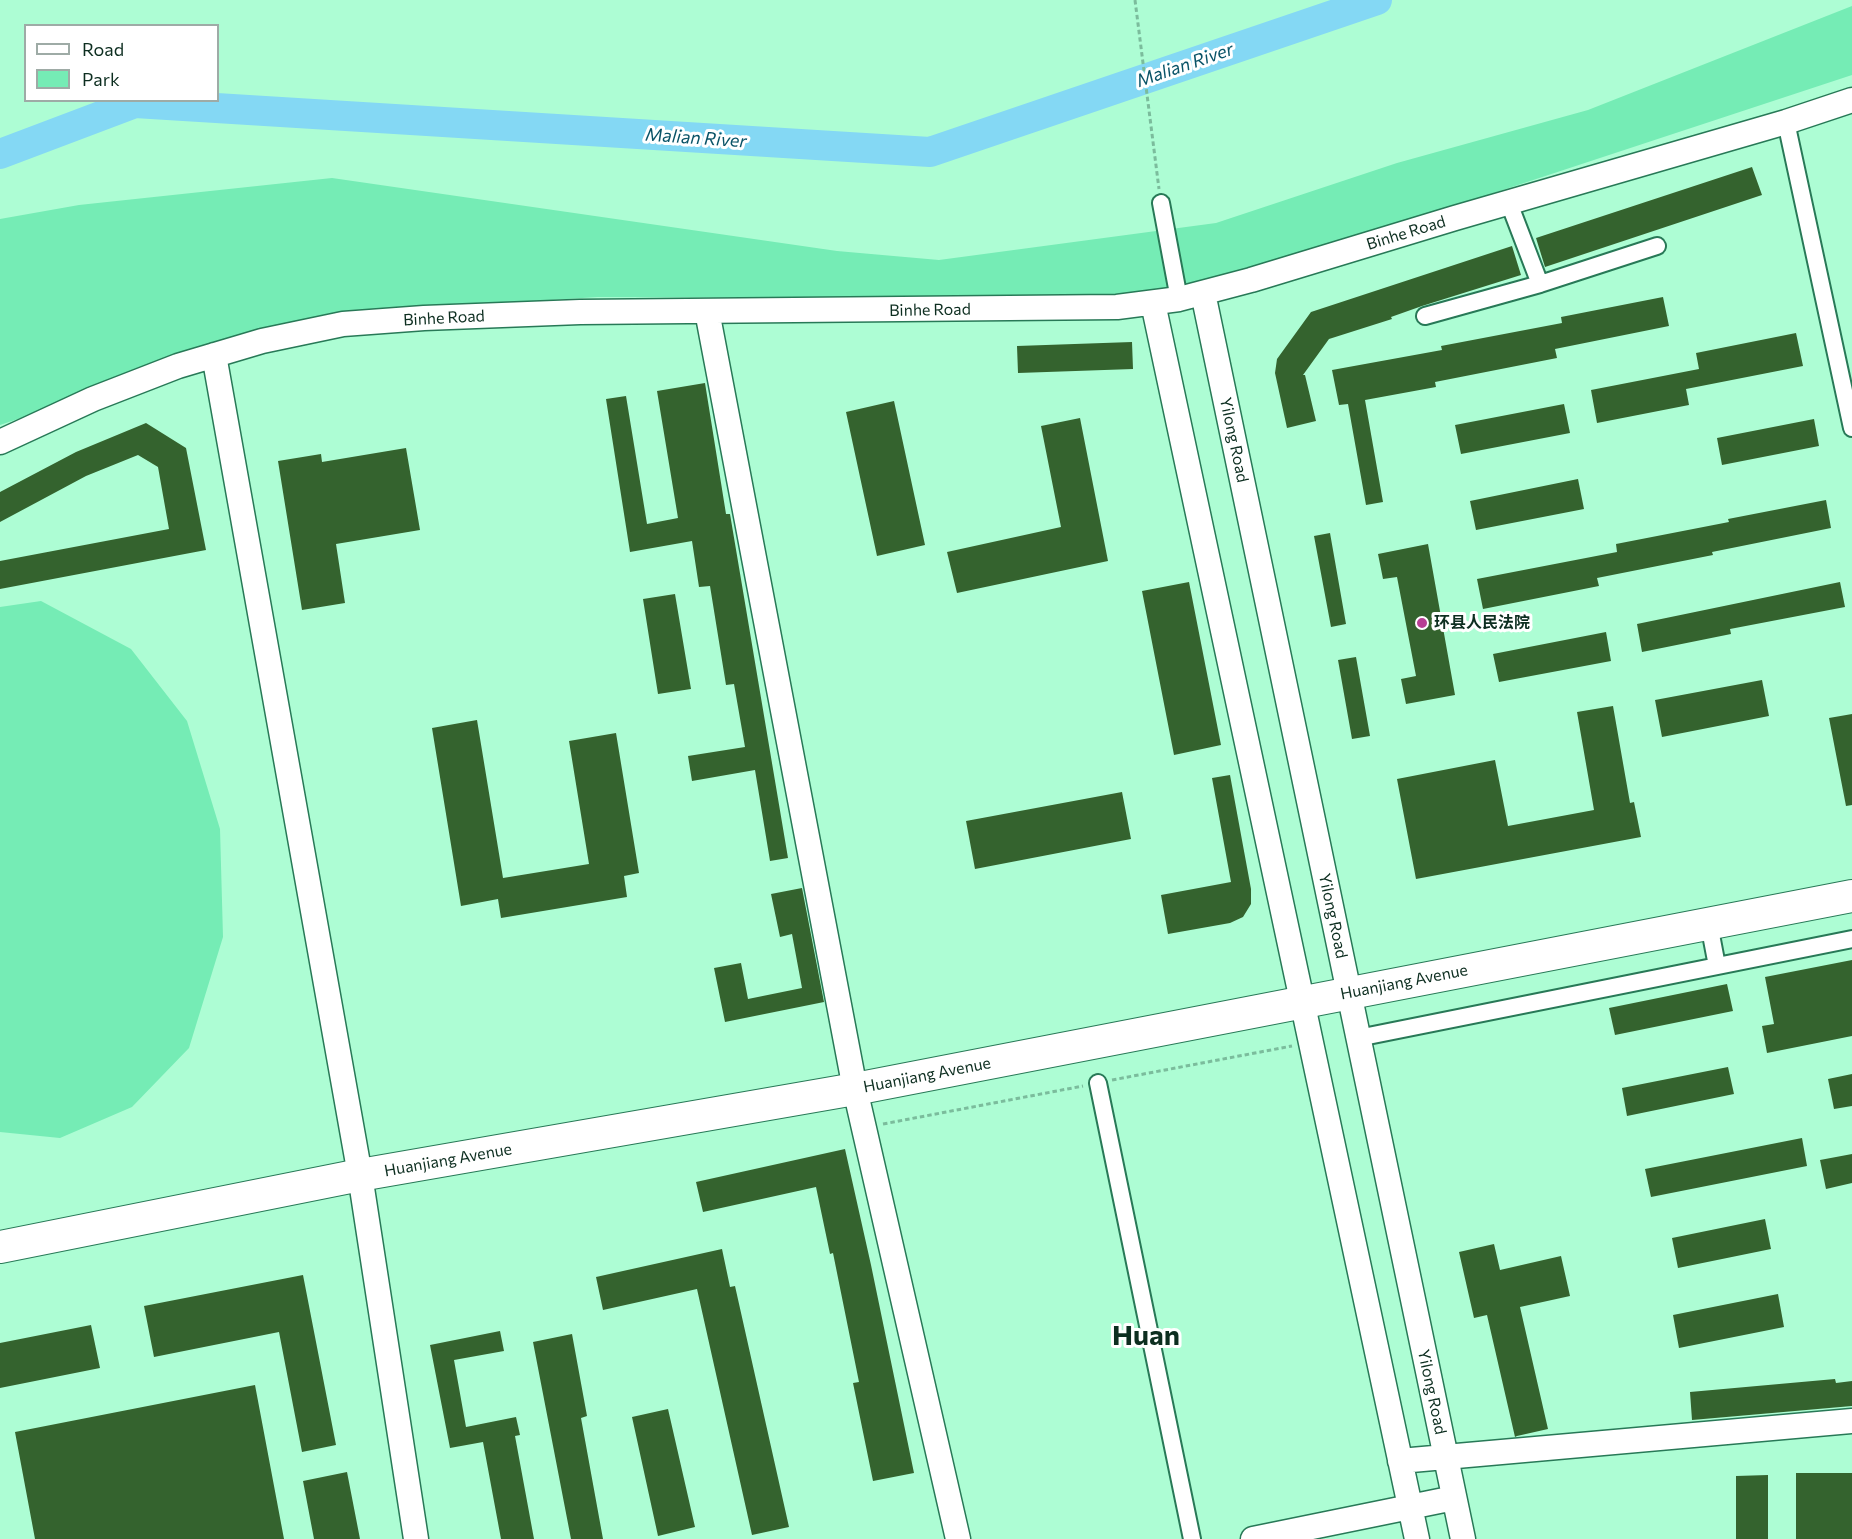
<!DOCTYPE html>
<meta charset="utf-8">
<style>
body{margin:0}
#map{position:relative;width:1852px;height:1539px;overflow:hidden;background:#adfdd4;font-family:Commissioner,sans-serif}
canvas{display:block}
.legend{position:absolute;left:24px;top:24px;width:195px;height:78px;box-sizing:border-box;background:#fff;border:2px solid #9eaba6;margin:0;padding:8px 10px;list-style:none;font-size:18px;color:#0d2e20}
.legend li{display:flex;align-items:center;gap:12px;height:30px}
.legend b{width:30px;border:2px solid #9eaba6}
</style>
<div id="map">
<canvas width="1852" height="1539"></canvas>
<ul class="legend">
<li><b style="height:8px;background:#fff"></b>Road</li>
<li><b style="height:16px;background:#75ecb5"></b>Park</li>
</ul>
</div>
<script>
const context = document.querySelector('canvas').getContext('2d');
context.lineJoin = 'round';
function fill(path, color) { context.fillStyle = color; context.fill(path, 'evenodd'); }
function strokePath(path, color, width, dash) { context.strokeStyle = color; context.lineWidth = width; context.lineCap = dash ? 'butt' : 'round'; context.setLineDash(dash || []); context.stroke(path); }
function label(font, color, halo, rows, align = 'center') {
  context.font = font + ' Commissioner,"Noto Sans SC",sans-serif'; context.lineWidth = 6; context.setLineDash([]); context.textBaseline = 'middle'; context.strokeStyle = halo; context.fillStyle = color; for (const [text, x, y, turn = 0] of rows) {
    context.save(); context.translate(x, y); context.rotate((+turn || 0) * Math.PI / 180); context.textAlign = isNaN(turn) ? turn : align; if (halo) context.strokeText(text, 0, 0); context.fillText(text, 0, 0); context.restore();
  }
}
fill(new Path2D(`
 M 1852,6 L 1852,75 L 1266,268 L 1118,299 L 598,297 L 363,312 L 80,398 L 0,425 L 0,219 L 79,205 L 332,178 L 837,251 L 939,260 L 1216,223 L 1397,163 L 1588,110 Z
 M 41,601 L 131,649 L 187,721 L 220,829 L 223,937 L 189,1048 L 132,1107 L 60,1138 L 0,1132 L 0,607 Z`), '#75ecb5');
strokePath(new Path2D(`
 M 0,154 L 135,103 L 930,152 L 1377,0`), '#84d8f4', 30);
fill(new Path2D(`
 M 1752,167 L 1762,195 L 1545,267 L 1536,238 Z
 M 1512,246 L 1521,275 L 1422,306 L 1391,317 L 1392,319 L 1329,339 L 1303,375 L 1305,375 L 1316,421 L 1287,428 L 1275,373 L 1277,359 L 1311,312 Z
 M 1663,297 L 1669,326 L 1555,349 L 1557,358 L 1435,382 L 1436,387 L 1365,400 L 1383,502 L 1366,505 L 1348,404 L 1339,405 L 1332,370 L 1442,350 L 1441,346 L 1562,323 L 1561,317 Z
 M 1796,333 L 1803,366 L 1686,389 L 1689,405 L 1597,423 L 1591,390 L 1699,369 L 1696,353 Z
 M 1132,342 L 1133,369 L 1018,373 L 1017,346 Z
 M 705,383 L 726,514 L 730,514 L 788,858 L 770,861 L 755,770 L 692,781 L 688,756 L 745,747 L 734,684 L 726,685 L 710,586 L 699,587 L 692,541 L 630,552 L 606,399 L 626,396 L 647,524 L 678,518 L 657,391 Z
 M 894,401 L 925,545 L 877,556 L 846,412 Z
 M 1564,404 L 1570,433 L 1461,454 L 1455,425 Z
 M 1080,418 L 1108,561 L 957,593 L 947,552 L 1061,527 L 1041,426 Z
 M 1814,419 L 1819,446 L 1722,465 L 1717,438 Z
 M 146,423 L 186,448 L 206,550 L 0,589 L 0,561 L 169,529 L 158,467 L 138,455 L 86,476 L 0,522 L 0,492 L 76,452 Z
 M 406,448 L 420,530 L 336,544 L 345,603 L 302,610 L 278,461 L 321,454 L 322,462 Z
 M 1578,479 L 1584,509 L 1476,530 L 1470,501 Z
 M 1826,500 L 1831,528 L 1712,552 L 1713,555 L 1597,578 L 1599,586 L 1483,609 L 1477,579 L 1617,552 L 1616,544 L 1729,522 L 1728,519 Z
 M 1330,533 L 1346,624 L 1331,627 L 1314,536 Z
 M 1428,544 L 1455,695 L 1406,704 L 1401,679 L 1416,676 L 1397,577 L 1383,579 L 1378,554 Z
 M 1189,582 L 1221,745 L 1174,755 L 1142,591 Z
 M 1840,582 L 1845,607 L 1730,629 L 1731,634 L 1642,652 L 1637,624 Z
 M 675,594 L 691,689 L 658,694 L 643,599 Z
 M 1606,632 L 1611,661 L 1499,682 L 1493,654 Z
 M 1356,657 L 1370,736 L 1352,739 L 1338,660 Z
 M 1762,680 L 1769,716 L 1662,737 L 1655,700 Z
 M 1613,706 L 1630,803 L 1634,802 L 1641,837 L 1416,879 L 1397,779 L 1495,760 L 1508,826 L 1594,810 L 1577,712 Z
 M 1852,714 L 1852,805 L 1846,806 L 1829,718 Z
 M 477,720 L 503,878 L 589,864 L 569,741 L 616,733 L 639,873 L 624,876 L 627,897 L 501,918 L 498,899 L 461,906 L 432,728 Z
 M 1230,775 L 1251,889 L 1251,904 L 1243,917 L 1230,923 L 1168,934 L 1161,895 L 1231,882 L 1212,778 Z
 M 1122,792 L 1131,839 L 975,869 L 966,821 Z
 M 802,888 L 824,1002 L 725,1022 L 714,968 L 741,963 L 748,999 L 802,988 L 792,934 L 780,937 L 771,894 Z
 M 1852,960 L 1852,1036 L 1767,1053 L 1762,1026 L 1774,1024 L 1765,977 Z
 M 1727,984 L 1733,1011 L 1615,1035 L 1609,1008 Z
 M 1728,1067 L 1734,1094 L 1627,1116 L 1622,1088 Z
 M 1852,1074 L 1852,1106 L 1834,1109 L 1828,1079 Z
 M 1802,1138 L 1807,1166 L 1651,1197 L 1645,1169 Z
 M 845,1149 L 871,1265 L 914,1473 L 873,1481 L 853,1383 L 859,1382 L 833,1253 L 830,1254 L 816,1187 L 703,1212 L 696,1182 Z
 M 1852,1154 L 1852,1183 L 1826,1189 L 1820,1160 Z
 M 1765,1219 L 1771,1249 L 1678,1268 L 1672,1238 Z
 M 1494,1244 L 1500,1270 L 1561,1256 L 1570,1296 L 1520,1307 L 1548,1429 L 1517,1436 L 1515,1437 L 1487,1315 L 1474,1318 L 1459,1252 Z
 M 722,1249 L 730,1287 L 735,1286 L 789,1527 L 752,1535 L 697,1289 L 603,1310 L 596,1277 Z
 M 303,1275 L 336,1445 L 302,1452 L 279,1332 L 154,1357 L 144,1306 Z
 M 1778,1294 L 1784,1327 L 1679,1348 L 1673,1315 Z
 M 91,1325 L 100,1368 L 0,1388 L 0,1343 Z
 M 500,1331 L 504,1351 L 454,1360 L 466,1427 L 516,1417 L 520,1435 L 515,1436 L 534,1539 L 501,1539 L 483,1442 L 450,1448 L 430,1345 Z
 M 572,1334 L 587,1416 L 581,1418 L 603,1539 L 571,1539 L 533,1342 Z
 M 1835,1379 L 1836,1383 L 1852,1381 L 1852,1406 L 1692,1420 L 1690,1392 Z
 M 255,1385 L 284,1539 L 35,1539 L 15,1432 Z
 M 668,1409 L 695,1527 L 658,1536 L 632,1417 Z
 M 347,1472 L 360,1539 L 314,1539 L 303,1481 Z
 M 1796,1473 L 1852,1473 L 1852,1539 L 1796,1539 Z
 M 1768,1475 L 1768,1539 L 1736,1539 L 1736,1476 Z`), '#34632e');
const street = new Path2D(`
 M 1786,122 L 1852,428
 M 1161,203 L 1179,299
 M 1509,203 L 1540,284
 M 1425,316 L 1540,284 L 1657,246
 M 1709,924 L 1717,966
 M 1358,1038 L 1852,939
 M 1098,1083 L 1192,1539`);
const secondary = new Path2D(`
 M 1203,293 L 1463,1539
 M 1153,303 L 1417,1539
 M 707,311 L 855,1089 L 958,1539
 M 214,355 L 360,1175 L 416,1539
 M 0,442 L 93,399 L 178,366 L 262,341 L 343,324 L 424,318 L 580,312 L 1117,307 L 1179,299 L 1251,280 L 1455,218 L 1786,122 L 1852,100
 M 1400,1461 L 1852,1421
 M 1253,1539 L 1454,1498`);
const highway = new Path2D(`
 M 0,1247 L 360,1175 L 855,1089 L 1852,896`);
strokePath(street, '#287957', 20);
strokePath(secondary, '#287957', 27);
strokePath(highway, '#287957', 34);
strokePath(new Path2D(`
 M 1135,0 L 1159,189
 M 1112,1080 L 1292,1046
 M 883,1124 L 1083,1086`), '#7bbc9c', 3, [4.5, 3]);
strokePath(street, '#fff', 16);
strokePath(secondary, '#fff', 24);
strokePath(highway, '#fff', 32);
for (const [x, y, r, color] of [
 [1422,623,6,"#b73f94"]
]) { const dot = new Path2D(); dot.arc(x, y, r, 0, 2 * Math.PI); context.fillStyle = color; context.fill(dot); strokePath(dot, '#fff', 2); }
label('16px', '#0d2e20', '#fff', [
 ["Binhe Road",1406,233,-17],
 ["Binhe Road",930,310,-1],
 ["Binhe Road",444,318,-3],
 ["Yilong Road",1234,440,78],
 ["Yilong Road",1333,916,78],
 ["Huanjiang Avenue",1404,982,-11],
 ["Huanjiang Avenue",927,1075,-11],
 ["Huanjiang Avenue",448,1160,-10],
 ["Yilong Road",1432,1392,78]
]);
label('bold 16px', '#0d2e20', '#fff', [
 ["环县人民法院",1434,623]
], 'left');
label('italic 18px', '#095367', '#fff', [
 ["Malian River",1185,65,-19],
 ["Malian River",696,138,4]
]);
label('bold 28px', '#0d2e20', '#fff', [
 ["Huan",1146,1336]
]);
</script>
